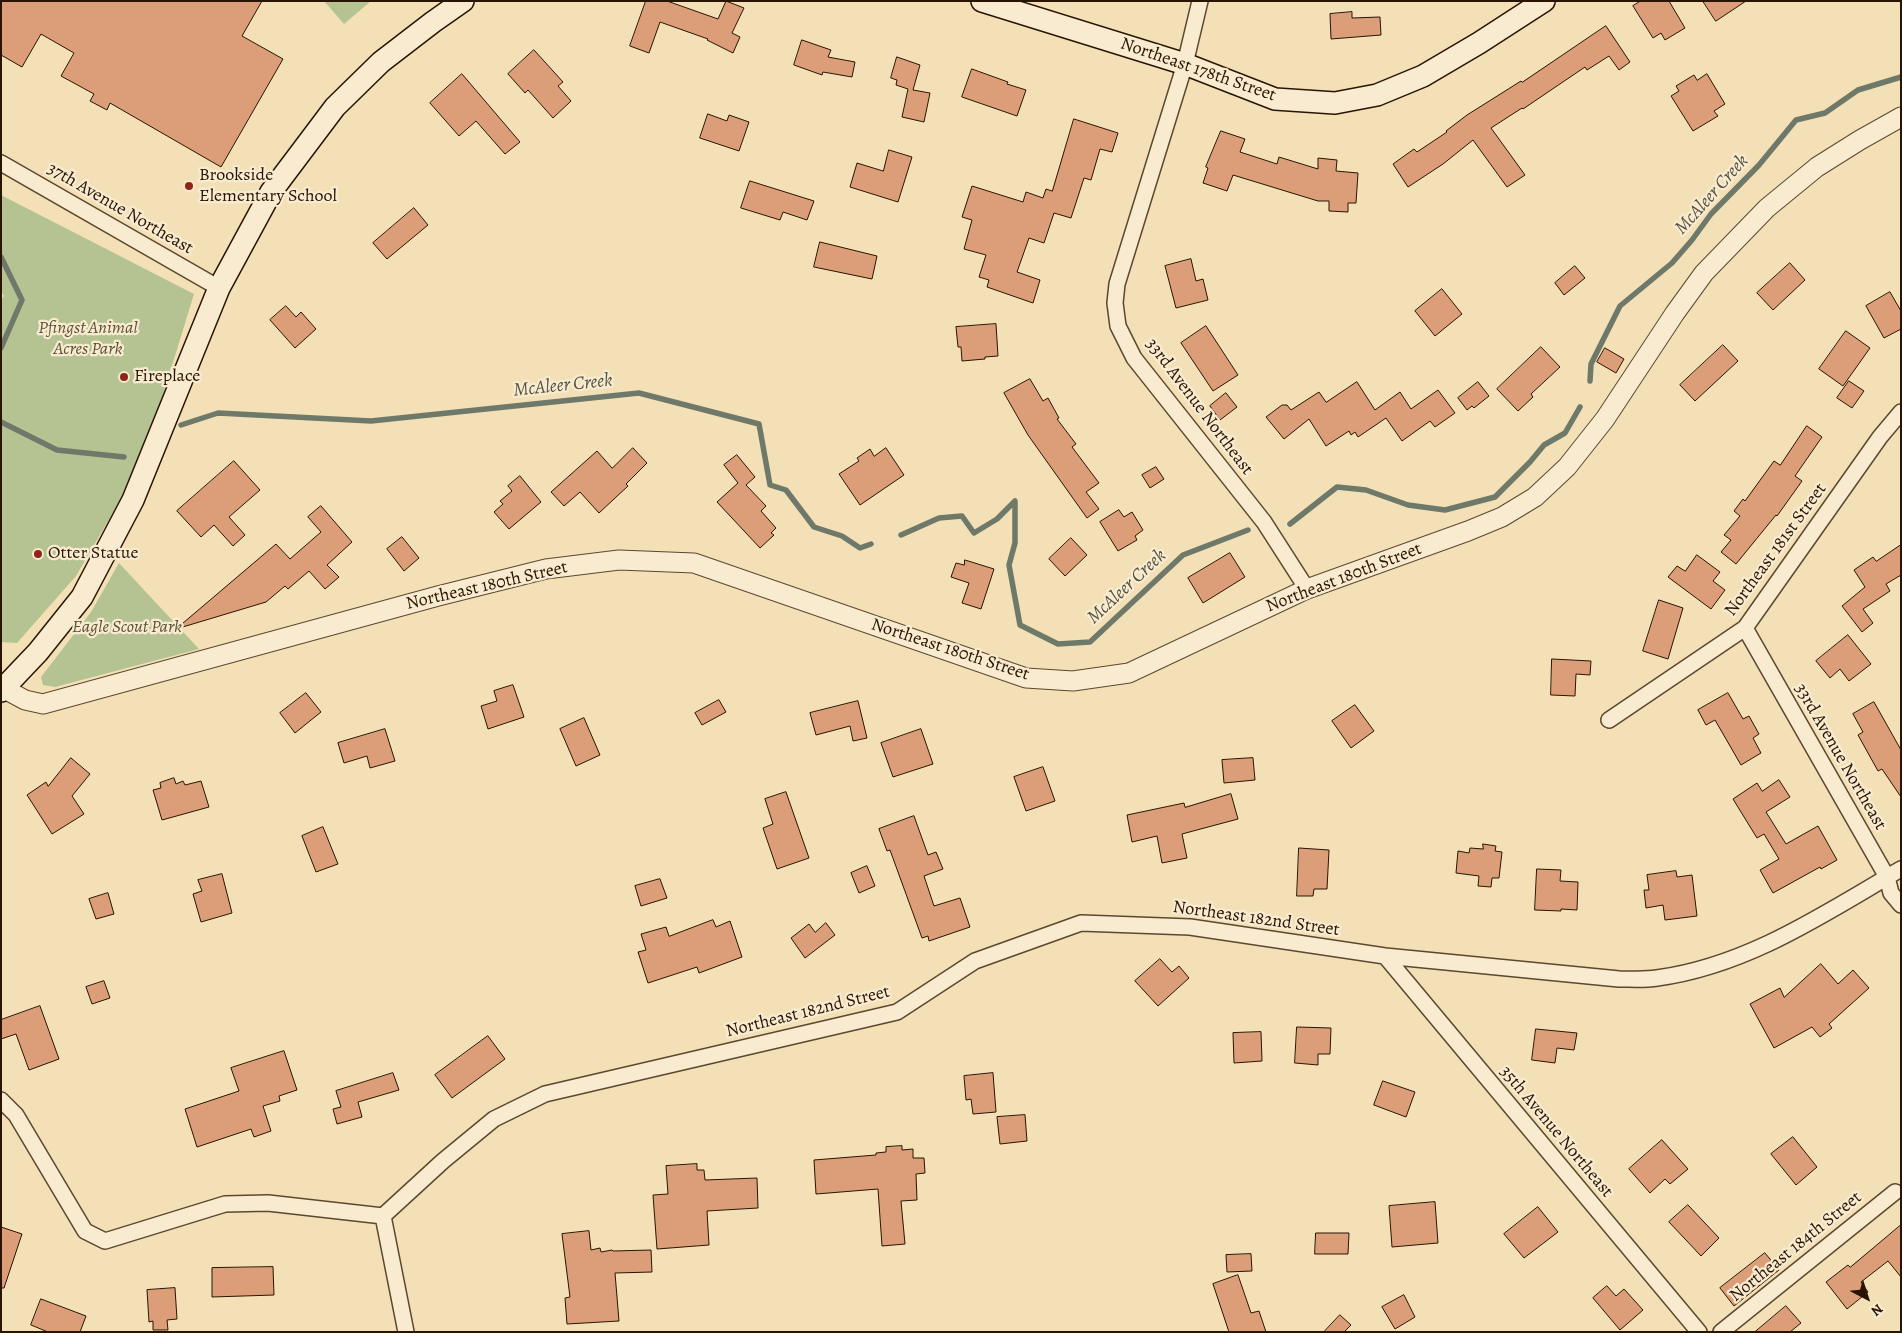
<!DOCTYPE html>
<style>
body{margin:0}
#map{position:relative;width:1902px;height:1333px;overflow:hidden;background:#f4e0b6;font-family:Alegreya,serif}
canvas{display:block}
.frame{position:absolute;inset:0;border:2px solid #291402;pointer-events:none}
.north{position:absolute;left:1842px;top:1273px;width:50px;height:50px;-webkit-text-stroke:4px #f8ebd0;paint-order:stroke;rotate:140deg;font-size:14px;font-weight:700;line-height:20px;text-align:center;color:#291402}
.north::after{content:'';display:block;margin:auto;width:18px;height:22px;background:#291402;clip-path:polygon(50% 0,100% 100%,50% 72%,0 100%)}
</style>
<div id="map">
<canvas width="1902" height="1333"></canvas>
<div class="frame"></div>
<div class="north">N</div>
</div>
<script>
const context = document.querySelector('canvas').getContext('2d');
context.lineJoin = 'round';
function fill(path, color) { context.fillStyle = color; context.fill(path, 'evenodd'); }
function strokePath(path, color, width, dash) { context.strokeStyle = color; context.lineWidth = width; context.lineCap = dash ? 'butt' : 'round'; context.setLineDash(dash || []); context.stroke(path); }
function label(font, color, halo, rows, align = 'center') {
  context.font = font + ' Alegreya,serif'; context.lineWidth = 4.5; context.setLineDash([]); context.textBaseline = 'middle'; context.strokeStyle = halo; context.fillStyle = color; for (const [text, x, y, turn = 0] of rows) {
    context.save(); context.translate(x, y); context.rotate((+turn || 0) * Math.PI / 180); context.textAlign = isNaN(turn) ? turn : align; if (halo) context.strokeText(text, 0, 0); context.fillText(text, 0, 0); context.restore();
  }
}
fill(new Path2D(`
 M 324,1 L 371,1 L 344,24 Z
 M 1,195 L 194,294 L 142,463 L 76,576 L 17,643 L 1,642 L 1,300 L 4,296 L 1,291 Z
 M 119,563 L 199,649 L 55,687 L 43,685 L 41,677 L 91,612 Z`), '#b5c393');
strokePath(new Path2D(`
 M 1,257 L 22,300 L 1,348
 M 1590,381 L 1591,364 L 1620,306 L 1672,263 L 1692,240 L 1711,214 L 1759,165 L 1796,120 L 1825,113 L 1858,90 L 1901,77
 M 1,422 L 57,450 L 124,457
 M 181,425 L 218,413 L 371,421 L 639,393 L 759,424 L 770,485 L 786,490 L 814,527 L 842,536 L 860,548 L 871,544
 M 1290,524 L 1337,487 L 1366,490 L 1408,505 L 1445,510 L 1495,497 L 1530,462 L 1544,445 L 1565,433 L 1580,407
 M 901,535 L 939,518 L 962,516 L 974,533 L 997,519 L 1015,501 L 1015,543 L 1009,565 L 1020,625 L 1058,644 L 1090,642 L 1183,555 L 1248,530`), '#6e7969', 5.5);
const building = new Path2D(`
 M 1,1 L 262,1 L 242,36 L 283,59 L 221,167 L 110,103 L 107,110 L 90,101 L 94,94 L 61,76 L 74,53 L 41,34 L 22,67 L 1,55 Z
 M 646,1 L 667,1 L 718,19 L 726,1 L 744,8 L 732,33 L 740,37 L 733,53 L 707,40 L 708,39 L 660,22 L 649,53 L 630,46 Z
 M 1641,1 L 1669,1 L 1685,28 L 1665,40 L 1661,33 L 1653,38 L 1633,6 Z
 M 1703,1 L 1746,1 L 1716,21 Z
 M 1352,12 L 1352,18 L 1380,17 L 1381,35 L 1331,39 L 1330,14 Z
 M 1606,26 L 1630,62 L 1619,70 L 1609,56 L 1587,70 L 1585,67 L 1523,109 L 1522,108 L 1491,128 L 1525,175 L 1507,187 L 1473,140 L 1443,164 L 1408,187 L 1393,164 L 1414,149 L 1417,152 L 1447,132 L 1446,131 L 1467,115 L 1521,81 L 1522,82 Z
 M 802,40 L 831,50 L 828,57 L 855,62 L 852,77 L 823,72 L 822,75 L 794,65 Z
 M 534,50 L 563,82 L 558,86 L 571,101 L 553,118 L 528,90 L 525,93 L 508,74 Z
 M 897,57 L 920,65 L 913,90 L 930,93 L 924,122 L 902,117 L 908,89 L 896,85 L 897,80 L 891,78 Z
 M 972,69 L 1008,82 L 1007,84 L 1026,90 L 1017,116 L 962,97 Z
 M 462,74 L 520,142 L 505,154 L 476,121 L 459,136 L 430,103 Z
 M 1707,74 L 1725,104 L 1714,111 L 1718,116 L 1693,131 L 1671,96 L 1679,91 L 1676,86 L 1694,75 L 1697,80 Z
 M 708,114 L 727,121 L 729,115 L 749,122 L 739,151 L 700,138 Z
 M 1074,119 L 1118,133 L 1112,152 L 1100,149 L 1091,180 L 1084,178 L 1071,218 L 1054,213 L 1044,243 L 1029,238 L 1017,272 L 1040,280 L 1033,303 L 987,287 L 989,280 L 979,277 L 986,255 L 964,249 L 972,220 L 962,217 L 972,186 L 1023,202 L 1026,192 L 1043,198 L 1046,189 L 1052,191 Z
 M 1221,131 L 1245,139 L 1240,152 L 1277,164 L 1279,157 L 1318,169 L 1318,158 L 1337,160 L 1336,171 L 1358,173 L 1356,203 L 1348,203 L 1348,212 L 1329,211 L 1329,201 L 1318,201 L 1233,175 L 1227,191 L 1203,183 L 1208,168 L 1206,167 Z
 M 889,150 L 912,157 L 898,202 L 850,187 L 857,163 L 883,171 Z
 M 750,181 L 814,201 L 807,220 L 783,212 L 780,220 L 741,208 Z
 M 414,208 L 428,225 L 387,259 L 373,243 Z
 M 820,242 L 877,256 L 872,279 L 814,267 Z
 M 1191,259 L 1196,281 L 1203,279 L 1208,300 L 1176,308 L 1165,266 Z
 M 1790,263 L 1805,280 L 1773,310 L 1757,293 Z
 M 1575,266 L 1585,278 L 1564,295 L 1555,283 Z
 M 1442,289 L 1462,314 L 1435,336 L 1415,311 Z
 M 1890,292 L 1901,311 L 1901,329 L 1884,338 L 1866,306 Z
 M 286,306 L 296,317 L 301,312 L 316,329 L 295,348 L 270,320 Z
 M 996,324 L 998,356 L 985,357 L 985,359 L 962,361 L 961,347 L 958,347 L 956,327 Z
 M 1206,326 L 1238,375 L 1213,391 L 1181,343 Z
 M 1846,331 L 1870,348 L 1843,386 L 1819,369 Z
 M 1723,345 L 1738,361 L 1695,401 L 1680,385 Z
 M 1541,347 L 1560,367 L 1531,394 L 1533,397 L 1518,411 L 1497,389 Z
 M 1605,348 L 1624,359 L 1616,373 L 1597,362 Z
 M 1030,379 L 1043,401 L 1048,398 L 1059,418 L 1057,419 L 1076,444 L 1072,447 L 1099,483 L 1086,492 L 1099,509 L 1087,518 L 1028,435 L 1004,393 Z
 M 1849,381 L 1864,391 L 1852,408 L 1837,398 Z
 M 1357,382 L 1375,410 L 1400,392 L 1411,409 L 1438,390 L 1455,413 L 1435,427 L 1430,421 L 1402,441 L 1386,418 L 1358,437 L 1355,432 L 1351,435 L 1349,431 L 1326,446 L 1309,419 L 1284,439 L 1266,417 L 1282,405 L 1287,405 L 1291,410 L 1319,392 L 1326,402 Z
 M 1478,382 L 1489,396 L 1474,408 L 1472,406 L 1467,410 L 1458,398 Z
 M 1226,393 L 1237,407 L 1220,420 L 1210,406 Z
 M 1807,426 L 1822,437 L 1795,476 L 1802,481 L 1777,516 L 1776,515 L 1736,564 L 1721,552 L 1731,540 L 1724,535 L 1740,516 L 1734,511 L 1743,499 L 1745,501 L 1774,461 L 1780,465 Z
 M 633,448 L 647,463 L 626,484 L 628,486 L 599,513 L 580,492 L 564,506 L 551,492 L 597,451 L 612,468 Z
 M 886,448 L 904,475 L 860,505 L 839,474 L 859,461 L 857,458 L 870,449 L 874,456 Z
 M 737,455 L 755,477 L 746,485 L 766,506 L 761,511 L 776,528 L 771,533 L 774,535 L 760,548 L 717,502 L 738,483 L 724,465 Z
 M 234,461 L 260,490 L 229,517 L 245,535 L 233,546 L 214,525 L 201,537 L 177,511 Z
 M 1156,467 L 1164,479 L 1150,488 L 1142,475 Z
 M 520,476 L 541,502 L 509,529 L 494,512 L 503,504 L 500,501 L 512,491 L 508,486 Z
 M 321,506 L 352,542 L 327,565 L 339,577 L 325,589 L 309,571 L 288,589 L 285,586 L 266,602 L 176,629 L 276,544 L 290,559 L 321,532 L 308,517 Z
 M 1119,510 L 1124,517 L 1132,512 L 1143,530 L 1135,536 L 1137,540 L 1118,551 L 1100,522 Z
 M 402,537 L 419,558 L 404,571 L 387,549 Z
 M 1071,538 L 1087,555 L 1065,576 L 1049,559 Z
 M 1901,545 L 1901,575 L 1886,584 L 1890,591 L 1863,609 L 1873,623 L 1862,632 L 1842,606 L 1865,587 L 1854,570 L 1873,557 L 1876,561 Z
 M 1230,553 L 1245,577 L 1203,603 L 1188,578 Z
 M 1697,555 L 1720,572 L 1713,581 L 1725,590 L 1711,609 L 1668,577 L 1677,566 L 1685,571 Z
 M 965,560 L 994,569 L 981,609 L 962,603 L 969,583 L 951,577 L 956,563 L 964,565 Z
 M 1659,600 L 1683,608 L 1668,659 L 1643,651 Z
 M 1848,635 L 1871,664 L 1849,681 L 1840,669 L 1830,678 L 1816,661 Z
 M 1552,659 L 1591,661 L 1590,675 L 1576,674 L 1575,696 L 1551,695 Z
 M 513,685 L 524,717 L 488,729 L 481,706 L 497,701 L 494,691 Z
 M 306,693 L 321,712 L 295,733 L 280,713 Z
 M 1728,693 L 1743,719 L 1749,716 L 1759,734 L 1753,738 L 1761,753 L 1741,765 L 1715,720 L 1706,725 L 1698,710 Z
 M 719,700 L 726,712 L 702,725 L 695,713 Z
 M 858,701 L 867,738 L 853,741 L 850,726 L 816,735 L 810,713 Z
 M 1874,702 L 1901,750 L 1901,797 L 1882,769 L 1878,771 L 1858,735 L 1863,732 L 1853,714 Z
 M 1355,705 L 1374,731 L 1351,748 L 1332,721 Z
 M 584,718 L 600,755 L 576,766 L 560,729 Z
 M 385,729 L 395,761 L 370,768 L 367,756 L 344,763 L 338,743 Z
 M 921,729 L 933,764 L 893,777 L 881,743 Z
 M 71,758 L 90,774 L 72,796 L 84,814 L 52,834 L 27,795 L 46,782 L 48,786 Z
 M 1253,758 L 1255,780 L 1224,783 L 1222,760 Z
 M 1043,767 L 1055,801 L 1026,811 L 1014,777 Z
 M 174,778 L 176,784 L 183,781 L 185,785 L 201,781 L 209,807 L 162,820 L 153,790 L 161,788 L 160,783 Z
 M 1779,780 L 1790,797 L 1766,812 L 1786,844 L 1818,826 L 1837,860 L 1821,869 L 1820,867 L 1773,893 L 1760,870 L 1779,859 L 1764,834 L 1757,838 L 1733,799 L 1757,783 L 1762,791 Z
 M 786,792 L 809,858 L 777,869 L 763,828 L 773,824 L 765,799 Z
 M 1231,794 L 1238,819 L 1182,834 L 1187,858 L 1162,863 L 1157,836 L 1132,842 L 1127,815 L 1184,803 L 1185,807 Z
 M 914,816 L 928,855 L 936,852 L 943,869 L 924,876 L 934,906 L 960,898 L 970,927 L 929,941 L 928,936 L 922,938 L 890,850 L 887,851 L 879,829 Z
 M 323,827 L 338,864 L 316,872 L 302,836 Z
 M 1483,844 L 1496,846 L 1495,851 L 1502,852 L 1499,878 L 1492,878 L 1491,887 L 1478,886 L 1479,876 L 1456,873 L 1458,851 L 1469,853 L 1470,848 L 1483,849 Z
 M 1299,848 L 1329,850 L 1327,889 L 1314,889 L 1313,896 L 1297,896 Z
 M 867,866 L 875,886 L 859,893 L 851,873 Z
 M 1537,869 L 1561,870 L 1560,881 L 1578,882 L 1577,910 L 1561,909 L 1561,911 L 1535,910 Z
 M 1676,871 L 1677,877 L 1692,875 L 1697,916 L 1665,920 L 1663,905 L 1646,908 L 1644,890 L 1649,890 L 1647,875 Z
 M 222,874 L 232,913 L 201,922 L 193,894 L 202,891 L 198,880 Z
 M 660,879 L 667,898 L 641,906 L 635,886 Z
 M 108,893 L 114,914 L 96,919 L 89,899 Z
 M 713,920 L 716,927 L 730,921 L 742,957 L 699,973 L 697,967 L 648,983 L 638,952 L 646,950 L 641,934 L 666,927 L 669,936 Z
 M 826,923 L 835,935 L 805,958 L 791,938 L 809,924 L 815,932 Z
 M 1160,959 L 1172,972 L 1179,966 L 1189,978 L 1158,1006 L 1135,981 Z
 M 1821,964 L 1838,984 L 1853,970 L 1869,988 L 1829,1024 L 1832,1028 L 1820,1037 L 1812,1027 L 1774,1048 L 1750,1004 L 1780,988 L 1784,997 Z
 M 104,981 L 110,998 L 92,1004 L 86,987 Z
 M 40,1006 L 59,1059 L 29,1070 L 16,1034 L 1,1039 L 1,1020 Z
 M 1297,1027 L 1331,1028 L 1330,1054 L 1318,1054 L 1318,1065 L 1295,1063 Z
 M 1536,1029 L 1577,1033 L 1574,1050 L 1557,1048 L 1555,1063 L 1532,1060 Z
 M 1261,1032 L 1262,1061 L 1234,1063 L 1233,1033 Z
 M 488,1036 L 505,1059 L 452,1098 L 435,1075 Z
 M 284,1051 L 297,1090 L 279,1096 L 280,1101 L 263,1106 L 271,1131 L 254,1137 L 251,1129 L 197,1147 L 185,1109 L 239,1091 L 231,1068 Z
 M 393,1073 L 399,1090 L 358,1102 L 362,1117 L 337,1124 L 333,1109 L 341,1107 L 336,1091 Z
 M 993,1073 L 996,1112 L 973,1114 L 971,1099 L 966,1100 L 964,1076 Z
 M 1383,1081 L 1415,1092 L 1406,1117 L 1374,1105 Z
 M 1025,1115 L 1027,1141 L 1000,1144 L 997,1117 Z
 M 1793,1137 L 1817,1167 L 1796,1185 L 1771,1154 Z
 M 1662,1140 L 1688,1169 L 1670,1184 L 1665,1179 L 1650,1193 L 1629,1169 Z
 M 902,1146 L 902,1150 L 913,1149 L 913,1158 L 924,1158 L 925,1173 L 916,1174 L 917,1200 L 901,1201 L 905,1244 L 882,1246 L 878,1189 L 816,1194 L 814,1160 L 876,1155 L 876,1153 L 886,1152 L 886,1147 Z
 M 697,1164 L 697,1170 L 704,1170 L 705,1180 L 757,1178 L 758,1208 L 707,1211 L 709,1245 L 657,1249 L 653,1195 L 668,1194 L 666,1166 Z
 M 1435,1202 L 1438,1243 L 1392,1247 L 1389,1206 Z
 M 1688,1205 L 1719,1238 L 1701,1256 L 1669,1222 Z
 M 1538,1207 L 1558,1232 L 1524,1258 L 1504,1234 Z
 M 1901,1225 L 1901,1277 L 1888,1261 L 1861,1282 L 1868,1292 L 1847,1309 L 1826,1282 L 1848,1265 L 1850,1267 Z
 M 1,1227 L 22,1234 L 4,1288 L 1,1288 Z
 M 589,1231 L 591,1250 L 600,1248 L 601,1252 L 612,1250 L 613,1251 L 651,1250 L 652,1272 L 615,1273 L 619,1321 L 567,1324 L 565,1298 L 570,1297 L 562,1234 Z
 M 1316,1233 L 1349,1233 L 1348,1254 L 1315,1254 Z
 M 1765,1253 L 1779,1270 L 1734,1306 L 1720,1288 Z
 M 1251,1254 L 1252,1271 L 1227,1272 L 1226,1255 Z
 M 273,1267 L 274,1295 L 212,1297 L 212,1268 Z
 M 1238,1275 L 1251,1313 L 1259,1311 L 1266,1332 L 1229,1332 L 1213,1284 Z
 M 1607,1286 L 1616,1296 L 1624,1289 L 1643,1310 L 1620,1330 L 1593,1298 Z
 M 175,1288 L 177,1319 L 167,1320 L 168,1330 L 153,1330 L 153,1321 L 149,1322 L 147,1290 Z
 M 1404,1295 L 1415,1317 L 1395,1329 L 1382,1307 Z
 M 41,1299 L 86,1316 L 80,1332 L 48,1332 L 31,1325 Z
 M 1786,1306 L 1801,1323 L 1790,1332 L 1755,1332 Z
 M 1340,1315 L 1351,1325 L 1344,1332 L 1324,1332 Z`);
fill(building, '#db9e78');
strokePath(building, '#291402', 1);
const minor = new Path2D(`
 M 1200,1 L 1185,64 L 1117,284 L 1115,303 L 1118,326 L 1134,358 L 1264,522 L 1307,589
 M 1,163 L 219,288
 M 1745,628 L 1887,877 L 1891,893 L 1901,905
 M 1609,720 L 1745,628 L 1880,437 L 1901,412
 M 1385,956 L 1699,1332
 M 1,1100 L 16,1115 L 85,1231 L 105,1241 L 225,1204 L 268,1203 L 383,1216
 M 383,1216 L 443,1161 L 494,1119 L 545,1094 L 897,1012 L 975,961 L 1081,923 L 1190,927 L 1385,956 L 1619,979 C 1632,979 1645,980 1657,978 C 1747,966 1824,914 1901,869
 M 383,1216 L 406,1332
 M 1721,1332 L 1895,1192`);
const tertiary = new Path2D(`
 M 1,687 L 25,700 L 43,704 L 438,596 L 546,569 L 619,560 L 694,563 L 1026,678 L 1073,681 L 1129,673 L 1307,589 L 1468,531 L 1502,517 L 1535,497 L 1567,467 L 1605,419 L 1675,313 L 1704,273 L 1767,208 L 1817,167 L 1860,140 L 1901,117`);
const secondary = new Path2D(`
 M 982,1 L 1185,64 L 1275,99 L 1335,103 L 1377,95 L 1423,76 L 1479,43 L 1544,1
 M 1,691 L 38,652 L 82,597 L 133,500 L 219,288 L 271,192 L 335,107 L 381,62 L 433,22 L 463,1`);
strokePath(minor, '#5c472f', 18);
strokePath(tertiary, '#5c472f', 21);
strokePath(secondary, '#291402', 24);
strokePath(minor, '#f8ebd0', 15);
strokePath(tertiary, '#f8ebd0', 19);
strokePath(secondary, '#f8ebd0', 21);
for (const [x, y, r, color] of [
 [189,186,5,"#8f2418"],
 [124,377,5,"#8f2418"],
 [38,554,5,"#8f2418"]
]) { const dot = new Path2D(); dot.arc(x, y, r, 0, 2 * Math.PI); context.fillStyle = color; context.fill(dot); strokePath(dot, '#f8ebd0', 2); }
label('18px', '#291402', '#f8ebd0', [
 ["Northeast 178th Street",1198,70,19],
 ["37th Avenue Northeast",120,209,30],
 ["33rd Avenue Northeast",1199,407,53],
 ["Northeast 181st Street",1776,550,-54],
 ["Northeast 180th Street",1344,578,-21],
 ["Northeast 180th Street",487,586,-13],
 ["Northeast 180th Street",950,650,18],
 ["33rd Avenue Northeast",1840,757,60],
 ["Northeast 182nd Street",1256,919,8],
 ["Northeast 182nd Street",808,1012,-14],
 ["35th Avenue Northeast",1556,1132,50],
 ["Northeast 184th Street",1796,1247,-39]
]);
label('18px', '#291402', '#f8ebd0', [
 ["Brookside",199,176],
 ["Elementary School",199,197],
 ["Fireplace",134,377],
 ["Otter Statue",48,554]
], 'left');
label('italic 18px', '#5a5135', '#f8ebd0', [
 ["Pfingst Animal",88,329],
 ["Acres Park",88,350],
 ["Eagle Scout Park",127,628]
]);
label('italic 19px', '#514f3e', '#f8ebd0', [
 ["McAleer Creek",1712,195,-48],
 ["McAleer Creek",563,386,-6],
 ["McAleer Creek",1127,587,-43]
]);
</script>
